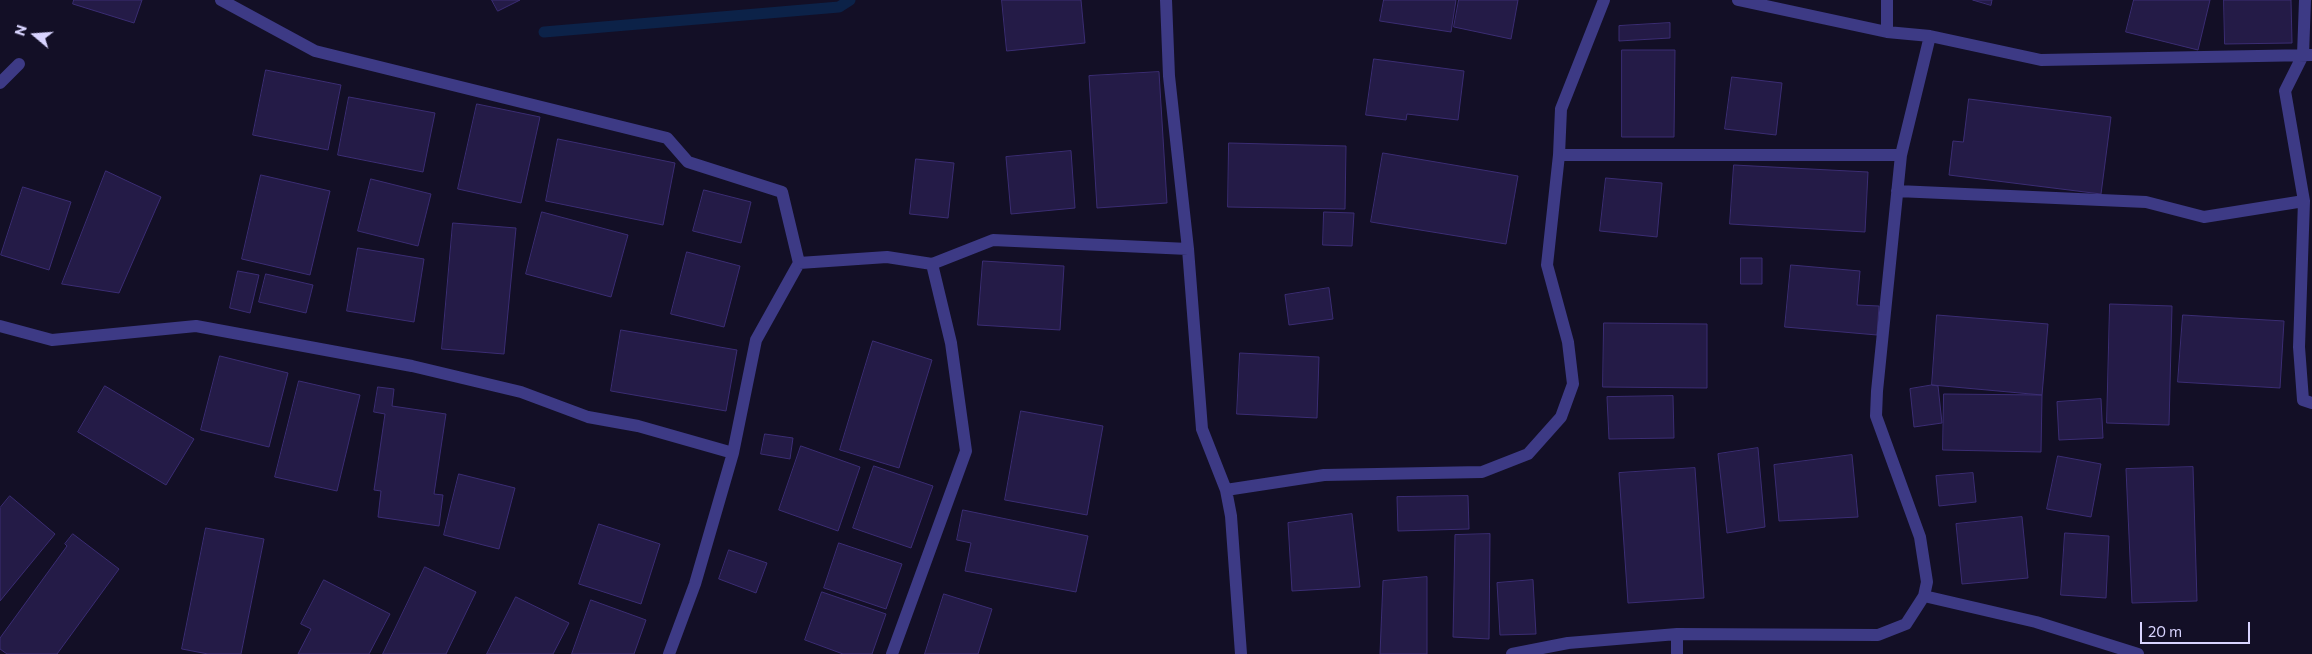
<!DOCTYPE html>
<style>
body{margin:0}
#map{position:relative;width:2312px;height:654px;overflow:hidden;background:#130f26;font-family:Commissioner,sans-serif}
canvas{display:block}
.north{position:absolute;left:10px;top:10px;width:50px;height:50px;-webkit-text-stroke:4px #130f26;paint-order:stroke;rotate:288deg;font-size:14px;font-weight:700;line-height:20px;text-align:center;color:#d9d4ff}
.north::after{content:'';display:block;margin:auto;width:18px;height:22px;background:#d9d4ff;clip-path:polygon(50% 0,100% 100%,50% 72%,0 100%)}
.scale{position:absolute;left:2140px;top:622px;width:110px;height:22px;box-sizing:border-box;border:2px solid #d9d4ff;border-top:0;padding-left:6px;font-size:15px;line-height:18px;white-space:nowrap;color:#d9d4ff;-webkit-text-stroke:4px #130f26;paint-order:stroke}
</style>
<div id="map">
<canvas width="2312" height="654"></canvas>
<div class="north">N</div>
<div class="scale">20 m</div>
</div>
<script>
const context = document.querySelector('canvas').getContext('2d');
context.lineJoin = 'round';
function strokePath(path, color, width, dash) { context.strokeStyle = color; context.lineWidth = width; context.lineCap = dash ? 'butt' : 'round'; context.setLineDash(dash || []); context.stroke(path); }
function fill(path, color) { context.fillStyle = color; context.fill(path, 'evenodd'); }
strokePath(new Path2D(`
 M 544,32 L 839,7 L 850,0`), '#0c2248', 11);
const building = new Path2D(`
 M 74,0 L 142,0 L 134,23 L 73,4 Z
 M 492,0 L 520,0 L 498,11 Z
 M 1002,0 L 1081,0 L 1085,43 L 1007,51 Z
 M 1384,0 L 1456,0 L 1451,32 L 1380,21 Z
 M 1459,0 L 1518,0 L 1511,39 L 1454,27 Z
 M 1973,0 L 1992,0 L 1991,5 Z
 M 2134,0 L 2210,0 L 2198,50 L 2126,32 Z
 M 2224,0 L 2291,0 L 2292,43 L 2225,44 Z
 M 1670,23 L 1670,38 L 1619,41 L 1619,26 Z
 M 1622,50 L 1675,50 L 1674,137 L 1622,137 Z
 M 1374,59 L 1464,71 L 1458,120 L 1407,114 L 1406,120 L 1366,115 Z
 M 266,70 L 341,85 L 328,150 L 253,135 Z
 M 1159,72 L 1167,203 L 1097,208 L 1089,76 Z
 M 1732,77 L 1782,83 L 1776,135 L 1725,129 Z
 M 349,97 L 435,113 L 423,172 L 338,155 Z
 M 1969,99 L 2111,117 L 2101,194 L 1949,175 L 1953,141 L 1963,142 Z
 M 477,104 L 540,117 L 521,203 L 458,189 Z
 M 558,139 L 675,163 L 663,225 L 546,201 Z
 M 1229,143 L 1346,146 L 1345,209 L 1228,207 Z
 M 1071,151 L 1075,208 L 1011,214 L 1006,157 Z
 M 1383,153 L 1518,176 L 1506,244 L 1371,222 Z
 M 916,159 L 954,163 L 948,218 L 910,214 Z
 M 1734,165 L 1868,172 L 1865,232 L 1730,224 Z
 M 106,171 L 161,197 L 119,293 L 62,284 Z
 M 261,175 L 330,191 L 310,275 L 242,259 Z
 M 1606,178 L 1662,183 L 1657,237 L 1600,231 Z
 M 371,179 L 431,194 L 418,246 L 358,231 Z
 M 23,187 L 71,202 L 49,270 L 1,255 Z
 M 704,190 L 751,202 L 741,243 L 693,231 Z
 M 542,212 L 628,235 L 611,297 L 526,274 Z
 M 1324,212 L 1354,213 L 1352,246 L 1323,245 Z
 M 453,223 L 516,228 L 504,354 L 442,349 Z
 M 358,248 L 424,259 L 414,322 L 347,311 Z
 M 687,252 L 740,266 L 724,327 L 671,314 Z
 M 1741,258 L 1762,258 L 1762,284 L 1741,284 Z
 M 983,261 L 1064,266 L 1060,330 L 978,325 Z
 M 1791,265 L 1860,271 L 1857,305 L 1879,306 L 1877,335 L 1785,327 Z
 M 238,271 L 259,275 L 250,313 L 230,308 Z
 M 266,274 L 313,285 L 306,313 L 259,302 Z
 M 1329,288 L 1333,319 L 1289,325 L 1285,295 Z
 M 2110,304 L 2172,306 L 2169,425 L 2107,423 Z
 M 1937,315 L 2048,324 L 2042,395 L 1932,385 Z
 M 2183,315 L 2284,321 L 2280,388 L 2178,382 Z
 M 1604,323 L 1707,324 L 1707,388 L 1603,387 Z
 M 621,330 L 737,350 L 726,411 L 611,391 Z
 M 873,341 L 932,360 L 899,468 L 840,450 Z
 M 1240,353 L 1319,357 L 1317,418 L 1237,414 Z
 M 220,356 L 288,373 L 269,447 L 201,430 Z
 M 299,381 L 360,395 L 337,491 L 275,477 Z
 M 1932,385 L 1938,386 L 1942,423 L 1914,427 L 1910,389 Z
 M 105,386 L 194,439 L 166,485 L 78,432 Z
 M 378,387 L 394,389 L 392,406 L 446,414 L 434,494 L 443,495 L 439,526 L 378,517 L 381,491 L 374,490 L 385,414 L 374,412 Z
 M 1944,394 L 2042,395 L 2041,452 L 1943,450 Z
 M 1673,396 L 1674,438 L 1609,439 L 1607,397 Z
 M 2101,399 L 2103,438 L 2059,440 L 2057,402 Z
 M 1021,411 L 1103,426 L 1087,515 L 1005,500 Z
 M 765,434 L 793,438 L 790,459 L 761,454 Z
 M 801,446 L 860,467 L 838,531 L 779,510 Z
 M 1758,448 L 1765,527 L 1727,533 L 1718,454 Z
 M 1852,455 L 1858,517 L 1779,521 L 1774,465 Z
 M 2058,456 L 2101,464 L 2091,517 L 2047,509 Z
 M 874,466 L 933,486 L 911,548 L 853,528 Z
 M 2193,467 L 2197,601 L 2132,603 L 2126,469 Z
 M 1695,468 L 1704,598 L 1628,603 L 1619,473 Z
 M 1973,473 L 1976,502 L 1939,506 L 1936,476 Z
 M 459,474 L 515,488 L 499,549 L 444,535 Z
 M 10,496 L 55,534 L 0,601 L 0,508 Z
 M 1468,496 L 1469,529 L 1398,531 L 1397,497 Z
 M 963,510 L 1088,536 L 1076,592 L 965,571 L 971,543 L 957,540 Z
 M 1352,514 L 1360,587 L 1292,591 L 1288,523 Z
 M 2022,517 L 2028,578 L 1962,584 L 1956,524 Z
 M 599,524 L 660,544 L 641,604 L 579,584 Z
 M 206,528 L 264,539 L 241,654 L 208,654 L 182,649 Z
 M 2065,533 L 2109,536 L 2106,598 L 2061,595 Z
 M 73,534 L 119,569 L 57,654 L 7,654 L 0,649 L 0,638 L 67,546 L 65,544 Z
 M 1490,534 L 1489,639 L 1453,637 L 1455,535 Z
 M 839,543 L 902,564 L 886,609 L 824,588 Z
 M 729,550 L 767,563 L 756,593 L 719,579 Z
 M 425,567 L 476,592 L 446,654 L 383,654 Z
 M 1427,577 L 1427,654 L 1380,654 L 1383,581 Z
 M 324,580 L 390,614 L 369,654 L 298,654 L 311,629 L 301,624 Z
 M 1533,580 L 1536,634 L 1500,635 L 1497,583 Z
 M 822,592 L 886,614 L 872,654 L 843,654 L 805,640 Z
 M 944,594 L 992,609 L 978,654 L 925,654 Z
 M 516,597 L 569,623 L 553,654 L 487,654 Z
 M 591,600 L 646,620 L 634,654 L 572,654 Z`);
fill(building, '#241b47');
strokePath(building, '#3b2d73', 1);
strokePath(new Path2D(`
 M 221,0 L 315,51 L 667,138 L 688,162 L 782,192 L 799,263 L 887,257 L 932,264 L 993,240 L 1188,249
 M 1166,0 L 1169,76 L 1188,249 L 1202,429 L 1226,490 L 1231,516 L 1241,654
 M 1738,0 L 1887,32 L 1930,36 L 2041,60 L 2312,55
 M 2305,0 L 2303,55 L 2285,91 L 2304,201 L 2299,347 L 2303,400 L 2312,403
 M 1887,32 L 1887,0
 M 0,83 L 19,64
 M 1559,155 L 1901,155
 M 1897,191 L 2146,202 L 2204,217 L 2304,201
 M 0,326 L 52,340 L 196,326 L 412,366 L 521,392 L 588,417 L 638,426 L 733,453
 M 1226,490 L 1324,475 L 1482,472 L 1528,454 L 1561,417 L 1573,384 L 1568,342 L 1547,265 L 1559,155 L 1561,109 L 1604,0
 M 1924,596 L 2036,622 L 2138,654
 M 1677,634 L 1677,654
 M 669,654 L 695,584 L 733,453 L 756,340 L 799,263
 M 892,654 L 966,451 L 951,343 L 932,264
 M 1512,654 L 1568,643 L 1677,634 L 1878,635 L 1906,624 L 1924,596 L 1927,582 L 1920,537 L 1876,416 L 1877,391 L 1901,155 L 1930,36`), '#3d3a85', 12);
</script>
